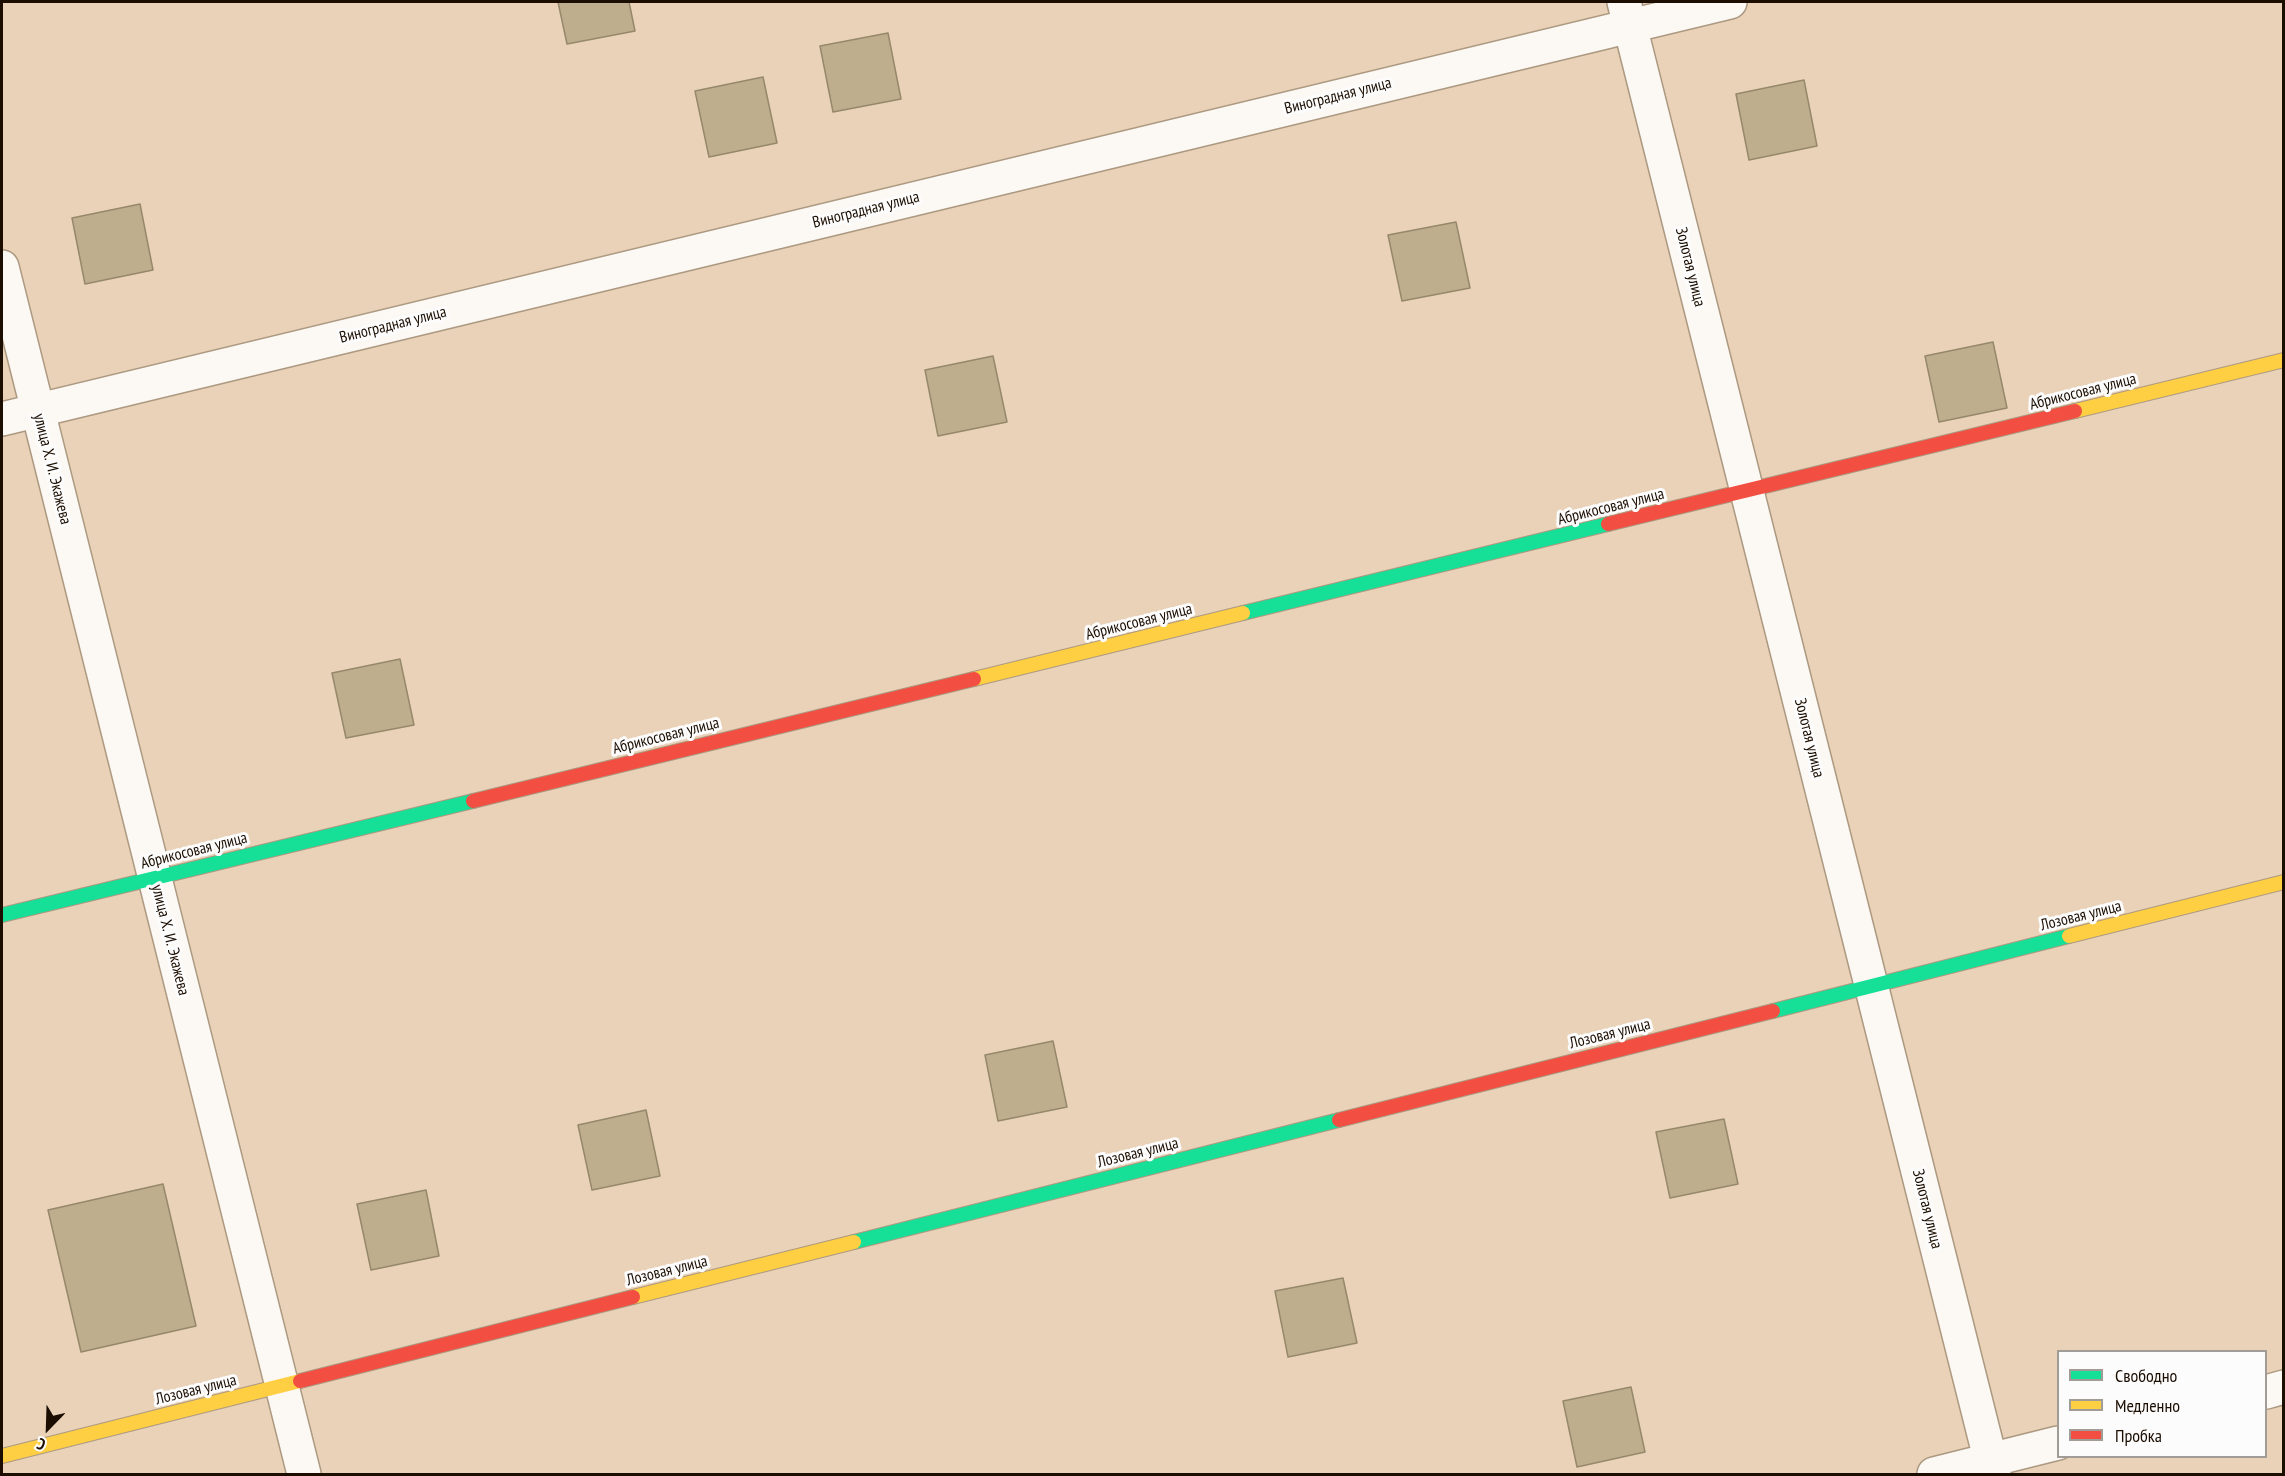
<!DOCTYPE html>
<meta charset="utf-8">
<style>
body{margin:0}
#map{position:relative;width:2285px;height:1476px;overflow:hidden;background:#e9d2b7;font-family:"PT Sans Narrow",sans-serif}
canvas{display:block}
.frame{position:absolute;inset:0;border:3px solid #1b0d00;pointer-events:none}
.legend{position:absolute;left:2057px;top:1350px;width:210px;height:108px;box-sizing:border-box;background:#fcfcfc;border:2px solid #a29c97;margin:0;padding:8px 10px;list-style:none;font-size:18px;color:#1b0d00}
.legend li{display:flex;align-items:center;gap:12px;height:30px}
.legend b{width:30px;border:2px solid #a29c97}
.north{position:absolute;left:18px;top:1398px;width:60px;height:60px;-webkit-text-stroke:4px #fcfcfc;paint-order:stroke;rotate:203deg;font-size:16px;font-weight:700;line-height:24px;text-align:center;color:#1b0d00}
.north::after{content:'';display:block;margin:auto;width:21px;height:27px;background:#1b0d00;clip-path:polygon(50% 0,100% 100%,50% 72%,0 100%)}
</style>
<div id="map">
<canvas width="2285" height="1476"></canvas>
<div class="frame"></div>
<ul class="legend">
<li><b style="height:8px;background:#16e098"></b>Свободно</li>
<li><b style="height:8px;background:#ffcf43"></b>Медленно</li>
<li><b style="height:8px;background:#f24e42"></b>Пробка</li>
</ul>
<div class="north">С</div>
</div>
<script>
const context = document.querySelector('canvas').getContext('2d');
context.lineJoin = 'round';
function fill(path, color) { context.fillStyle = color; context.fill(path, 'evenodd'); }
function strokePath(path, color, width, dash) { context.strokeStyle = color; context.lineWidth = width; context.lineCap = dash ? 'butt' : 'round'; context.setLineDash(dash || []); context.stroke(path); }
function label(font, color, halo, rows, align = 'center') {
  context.font = font + ' "PT Sans Narrow",sans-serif'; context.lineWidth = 6; context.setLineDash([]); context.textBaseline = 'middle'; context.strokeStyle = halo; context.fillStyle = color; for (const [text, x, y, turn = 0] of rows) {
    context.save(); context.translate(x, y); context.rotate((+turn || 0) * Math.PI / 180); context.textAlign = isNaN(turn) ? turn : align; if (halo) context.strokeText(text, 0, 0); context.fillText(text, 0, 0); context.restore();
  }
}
const building = new Path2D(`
 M 558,2 L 629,2 L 635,31 L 567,44 Z
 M 888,33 L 901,99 L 833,112 L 820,46 Z
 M 763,77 L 777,143 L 709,157 L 695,91 Z
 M 1804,80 L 1817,146 L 1749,160 L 1736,94 Z
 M 140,204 L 153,270 L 85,284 L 72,218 Z
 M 1456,222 L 1470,288 L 1402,301 L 1388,235 Z
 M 1993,342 L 2007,408 L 1939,422 L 1925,356 Z
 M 993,356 L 1007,422 L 938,436 L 925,370 Z
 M 400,659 L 414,725 L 346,738 L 332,673 Z
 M 1053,1041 L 1067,1107 L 998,1121 L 985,1055 Z
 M 646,1110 L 660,1176 L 592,1190 L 578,1125 Z
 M 1724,1119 L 1738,1184 L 1670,1198 L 1656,1132 Z
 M 163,1184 L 196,1326 L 81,1352 L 48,1210 Z
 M 426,1190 L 439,1256 L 371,1270 L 357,1204 Z
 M 1343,1278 L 1357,1343 L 1288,1357 L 1275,1291 Z
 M 1631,1387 L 1645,1452 L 1577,1467 L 1563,1401 Z`);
fill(building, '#bfae8d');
strokePath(building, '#96886b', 1.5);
const street = new Path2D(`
 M 1624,2 L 1994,1474
 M 2,267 L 304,1474
 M 2,419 L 1730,2
 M 2266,1392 L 2284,1387
 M 1934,1474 L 2058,1443`);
const fast = new Path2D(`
 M 1243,613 L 1608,524
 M 2,915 L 473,801
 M 1773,1011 L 2069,936
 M 854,1242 L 1339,1120`);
const slow = new Path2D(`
 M 2075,411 L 2284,360
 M 974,679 L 1243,613
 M 2069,936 L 2284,882
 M 633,1297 L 854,1242
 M 2,1456 L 300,1381`);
const jam = new Path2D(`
 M 1608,524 L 2075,411
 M 473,801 L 974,679
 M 1339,1120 L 1773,1011
 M 300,1381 L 633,1297`);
strokePath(street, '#ac9981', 36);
strokePath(fast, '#ac9981', 16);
strokePath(slow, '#ac9981', 16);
strokePath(jam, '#ac9981', 16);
strokePath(street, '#fcf8f4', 33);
strokePath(fast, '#16e098', 14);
strokePath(slow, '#ffcf43', 14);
strokePath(jam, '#f24e42', 14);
label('16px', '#1b0d00', '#fcfcfc', [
 ["Виноградная улица",1338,96,-14],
 ["Виноградная улица",866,210,-14],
 ["Золотая улица",1690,267,76],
 ["Виноградная улица",393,325,-14],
 ["Абрикосовая улица",2083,392,-14],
 ["улица Х. И. Экажева",52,469,76],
 ["Абрикосовая улица",1611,507,-14],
 ["Абрикосовая улица",1139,622,-14],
 ["Абрикосовая улица",666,736,-14],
 ["Золотая улица",1809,738,76],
 ["Абрикосовая улица",194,851,-14],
 ["Лозовая улица",2081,916,-14],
 ["улица Х. И. Экажева",170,940,76],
 ["Лозовая улица",1610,1034,-14],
 ["Лозовая улица",1138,1153,-14],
 ["Золотая улица",1927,1209,76],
 ["Лозовая улица",667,1271,-14],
 ["Лозовая улица",196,1390,-14]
]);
</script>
